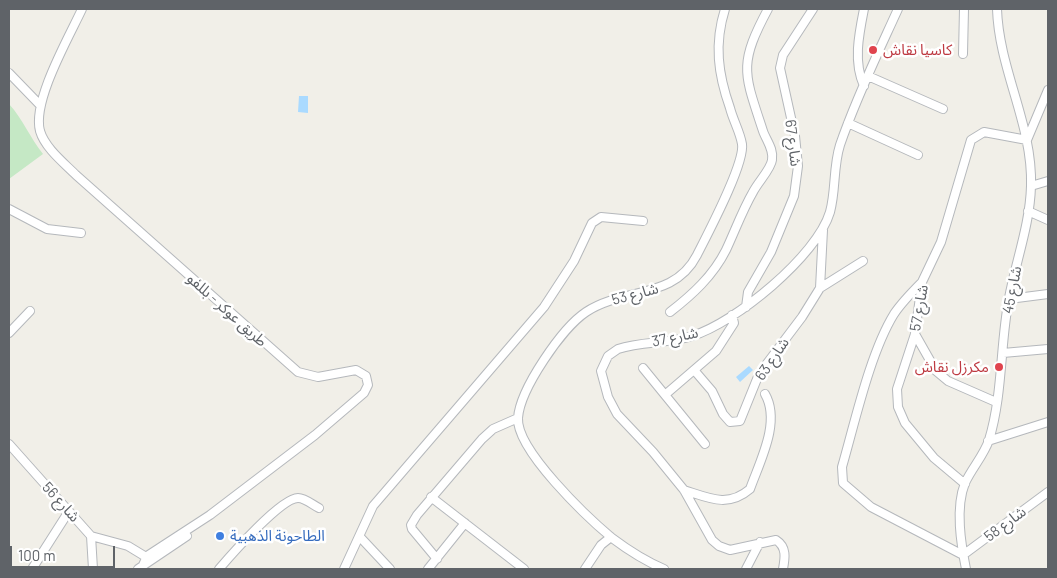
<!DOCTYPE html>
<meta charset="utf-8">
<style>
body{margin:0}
#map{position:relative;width:1057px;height:578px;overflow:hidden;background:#f1efe8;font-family:Barlow,sans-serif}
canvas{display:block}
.frame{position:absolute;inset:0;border:10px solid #5f6368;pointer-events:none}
.scale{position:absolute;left:10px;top:546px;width:105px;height:22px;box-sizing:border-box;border:2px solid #5f6368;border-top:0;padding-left:6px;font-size:15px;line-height:18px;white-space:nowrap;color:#5f6368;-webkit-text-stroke:4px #fff;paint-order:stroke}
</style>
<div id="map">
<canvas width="1057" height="578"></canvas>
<div class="frame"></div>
<div class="scale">100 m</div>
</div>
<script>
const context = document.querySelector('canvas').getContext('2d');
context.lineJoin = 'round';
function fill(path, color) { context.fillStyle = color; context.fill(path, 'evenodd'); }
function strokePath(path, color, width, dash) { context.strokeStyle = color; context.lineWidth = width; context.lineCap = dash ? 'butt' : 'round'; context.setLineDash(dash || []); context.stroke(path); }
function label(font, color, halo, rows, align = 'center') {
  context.font = font + ' Barlow,"Noto Sans Arabic",sans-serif'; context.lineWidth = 5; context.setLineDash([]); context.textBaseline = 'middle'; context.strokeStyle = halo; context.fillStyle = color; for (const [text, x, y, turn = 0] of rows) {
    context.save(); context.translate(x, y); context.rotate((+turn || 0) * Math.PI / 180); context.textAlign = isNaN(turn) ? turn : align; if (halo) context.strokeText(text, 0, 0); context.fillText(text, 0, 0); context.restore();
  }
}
fill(new Path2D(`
 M 9,104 C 23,119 30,138 43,154 L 9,179 Z`), '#c5e8c5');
fill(new Path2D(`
 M 299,96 L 308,96 L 308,113 L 298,112 Z
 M 749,366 L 753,370 L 740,382 L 736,377 Z`), '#aadaff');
const minor = new Path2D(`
 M 82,9 C 69,37 32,101 40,131 C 45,148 64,163 76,175 L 298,372 L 318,377 L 356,370 L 366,376 L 368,385 L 364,393 L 315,435 L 210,515 L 147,556 L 143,565
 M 963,54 L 964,9
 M 9,73 L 40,105
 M 868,76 L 943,109
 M 864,86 C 853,62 859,34 864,9
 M 848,123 L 918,155
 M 1031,186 L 1048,181
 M 9,209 L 47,229 L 81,233
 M 1028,211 L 1048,220
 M 922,282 C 912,292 902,302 894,314 C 870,353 855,422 842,467 L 843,483 L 871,507 L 963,555 L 1048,492
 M 820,288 L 863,261
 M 1009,299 L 1048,294
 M 746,307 L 748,292 L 771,252 L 794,196 L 798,166 L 795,136 L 780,68 L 783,55 L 813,9
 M 670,312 C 692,295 713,276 726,250 C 735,231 742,211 753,192 C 758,182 771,169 772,160 C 774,149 766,140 763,131 C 744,73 738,65 768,9
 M 9,333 L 30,311
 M 915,334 L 936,371 L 948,381 L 996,402
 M 1003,353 L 1048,349
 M 643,368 L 705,444
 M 694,370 L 712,391 L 723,414 L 730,422 L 740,421 L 759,374 L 802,317 L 820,288 L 823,230
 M 666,394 L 716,351 L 734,323 L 732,315
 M 988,441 L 1048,422
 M 9,444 L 91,536 L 93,569
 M 965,484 L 934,458 L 905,423 L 898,407 L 897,389 L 915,334 L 922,282 L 941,242 L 971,140 L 984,132 L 1027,140 L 1048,90
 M 684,490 C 709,498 728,508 750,489 C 760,461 781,422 765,394
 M 431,497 L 524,569
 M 91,536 L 128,546 L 151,560
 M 360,537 L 390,569
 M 437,559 L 412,529 L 411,525 L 417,515 L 482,439 L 493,429 L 518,418
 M 32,569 L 69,511
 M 138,569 L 187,536
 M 219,569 C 231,555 281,498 298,498 C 305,498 313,505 319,508
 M 344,569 L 373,506 L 544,307 L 574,261 L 592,223 L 601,217 L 643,221
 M 428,569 L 465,523
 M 585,569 L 601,545 L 611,537
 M 664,569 C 645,561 628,550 612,538 C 588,518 516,450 518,418 C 520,389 562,328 586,312 C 624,287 674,300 697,255 C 707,235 745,164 742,144 C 740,132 733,120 730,108 C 718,74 714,44 725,9
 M 746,569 L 760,542
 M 783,569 C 785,558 787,547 776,540 L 730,550 L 719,546 L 712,540 L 684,490 L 653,452 L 617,414 L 608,397 L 601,371 L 608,356 L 618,349 C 642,341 668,344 692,336 C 735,323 817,256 830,212 C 836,190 833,167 840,145 C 856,98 878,53 898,9
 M 966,569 C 961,544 955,508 965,483 C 972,468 984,455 989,440 C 1003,394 1000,344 1009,298 C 1016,261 1030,224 1031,186 C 1033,125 999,70 997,9`);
strokePath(minor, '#b5b8bc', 10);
strokePath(minor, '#fff', 8);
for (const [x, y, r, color] of [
 [873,50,5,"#e0444e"],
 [999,367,5,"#e0444e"],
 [220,536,5,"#3f7fe0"]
]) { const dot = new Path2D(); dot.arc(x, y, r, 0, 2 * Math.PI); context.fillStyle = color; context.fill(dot); strokePath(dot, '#fff', 2); }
label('15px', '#be3a42', '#fff', [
 ["كاسيا نقاش",883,50],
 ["مكرزل نقاش",989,367,"right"]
], 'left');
label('15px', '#5f6368', '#fff', [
 ["شارع 67",793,143,83],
 ["شارع 45",1012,290,-79],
 ["شارع 53",635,294,-15],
 ["شارع 57",919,308,-80],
 ["طريق عوكر - بللفو",227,310,42],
 ["شارع 37",675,337,-12],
 ["شارع 63",772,359,-56],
 ["شارع 56",61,502,48],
 ["شارع 58",1005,524,-37]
]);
label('15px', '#366cbe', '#fff', [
 ["الطاحونة الذهبية",230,536]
], 'left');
</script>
